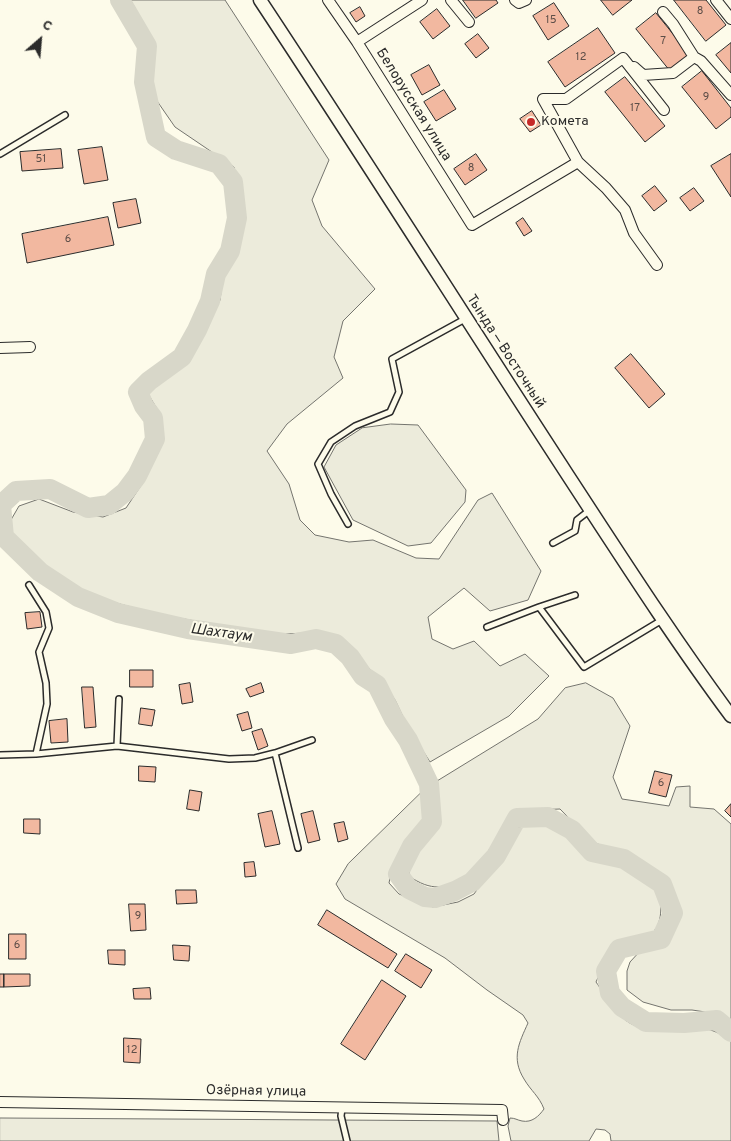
<!DOCTYPE html>
<meta charset="utf-8">
<style>
body{margin:0}
#map{position:relative;width:731px;height:1141px;overflow:hidden;background:#fdfbea;font-family:Overpass,sans-serif}
canvas{display:block}
.north{position:absolute;left:15px;top:15px;width:50px;height:50px;-webkit-text-stroke:4px #fdfbea;paint-order:stroke;rotate:27deg;font-size:14px;font-weight:700;line-height:20px;text-align:center;color:#2b2b2b}
.north::after{content:'';display:block;margin:auto;width:18px;height:22px;background:#2b2b2b;clip-path:polygon(50% 0,100% 100%,50% 72%,0 100%)}
</style>
<div id="map">
<canvas width="731" height="1141"></canvas>
<div class="north">С</div>
</div>
<script>
const context = document.querySelector('canvas').getContext('2d');
context.lineJoin = 'round';
function fill(path, color) { context.fillStyle = color; context.fill(path, 'evenodd'); }
function strokePath(path, color, width, dash) { context.strokeStyle = color; context.lineWidth = width; context.lineCap = dash ? 'butt' : 'round'; context.setLineDash(dash || []); context.stroke(path); }
function label(font, color, halo, rows, align = 'center') {
  context.font = font + ' Overpass,sans-serif'; context.lineWidth = 4; context.setLineDash([]); context.textBaseline = 'middle'; context.strokeStyle = halo; context.fillStyle = color; for (const [text, x, y, turn = 0] of rows) {
    context.save(); context.translate(x, y); context.rotate((+turn || 0) * Math.PI / 180); context.textAlign = isNaN(turn) ? turn : align; if (halo) context.strokeText(text, 0, 0); context.fillText(text, 0, 0); context.restore();
  }
}
const green = new Path2D(`
 M 131,0 L 225,0 L 329,160 L 312,200 L 322,226 L 375,289 L 343,321 L 334,357 L 343,378 L 287,424 L 267,451 L 289,484 L 300,520 L 315,535 L 349,542 L 373,540 L 416,558 L 439,559 L 478,500 L 492,493 L 541,571 L 528,600 L 490,611 L 464,588 L 428,617 L 432,639 L 453,649 L 474,641 L 500,666 L 525,654 L 549,676 L 509,716 L 430,762 L 408,727 L 395,700 L 381,679 L 336,639 L 315,633 L 274,634 L 226,627 L 153,613 L 94,597 L 45,567 L 15,540 L 8,525 L 19,506 L 39,499 L 73,512 L 103,517 L 126,508 L 142,484 L 160,443 L 159,412 L 148,394 L 192,355 L 220,300 L 223,276 L 239,245 L 241,204 L 234,167 L 175,127 L 157,101 L 149,77 L 154,51 L 145,27 Z
 M 391,424 L 418,425 L 466,490 L 465,502 L 431,543 L 408,546 L 353,520 L 324,467 L 336,445 L 362,428 Z
 M 586,683 L 613,698 L 630,726 L 613,777 L 622,799 L 669,806 L 676,787 L 690,786 L 690,807 L 714,809 L 731,824 L 731,1024 L 719,1014 L 692,1010 L 671,1010 L 643,1002 L 627,990 L 627,971 L 630,962 L 641,950 L 657,948 L 669,938 L 673,928 L 677,907 L 671,888 L 653,870 L 627,854 L 607,848 L 591,841 L 560,809 C 546,810 530,807 518,812 C 511,815 506,827 501,833 C 478,866 452,907 409,876 C 411,850 423,842 438,822 L 437,781 L 538,719 L 565,688 Z
 M 424,790 L 424,824 L 404,849 L 392,868 L 389,883 L 399,894 L 433,907 L 458,902 L 474,894 L 506,848 L 515,829 L 530,823 L 551,825 L 568,832 L 576,845 L 590,856 L 623,864 L 646,878 L 660,891 C 661,907 664,927 647,937 C 640,941 631,938 624,941 C 609,946 602,969 596,982 C 606,996 618,1019 634,1025 C 642,1028 653,1027 661,1027 C 687,1026 710,1024 731,1041 L 731,1141 L 611,1141 L 610,1134 L 605,1130 L 596,1129 L 589,1141 L 511,1141 L 508,1126 L 510,1118 C 515,1118 517,1120 522,1121 C 532,1123 539,1116 544,1109 C 539,1096 531,1091 524,1079 C 511,1058 519,1043 528,1023 L 523,1015 L 487,990 L 445,958 L 345,899 L 336,884 L 348,864 Z
 M 0,1118 L 497,1121 L 499,1141 L 0,1141 Z`);
fill(green, '#ecebdb');
strokePath(green, '#74746e', 1);
strokePath(new Path2D(`
 M 120,0 L 147,46 L 144,82 L 156,137 L 176,150 L 219,164 L 233,182 L 237,218 L 230,251 L 216,274 L 210,301 L 197,330 L 182,357 L 149,381 L 138,392 L 144,406 L 153,418 L 155,439 L 137,476 L 125,492 L 109,505 L 88,508 L 50,489 L 16,491 L 1,505 L 4,537 L 40,572 L 78,597 L 118,613 L 188,629 L 291,644 L 316,639 L 336,644 L 350,657 L 363,676 L 377,685 L 394,719 L 408,740 L 429,784 L 432,822 L 412,846 L 398,874 L 409,889 L 425,897 L 435,898 L 455,891 L 472,882 L 496,856 L 517,818 L 548,817 L 572,830 L 592,852 L 624,859 L 662,884 L 673,913 L 661,939 L 619,949 L 606,971 L 610,993 L 622,1007 L 646,1022 L 684,1023 L 717,1020 L 731,1032`), '#d8d7c9', 20);
const building = new Path2D(`
 M 463,0 L 496,0 L 498,3 L 476,18 Z
 M 601,0 L 632,0 L 613,15 Z
 M 674,0 L 706,0 L 726,25 L 706,41 Z
 M 554,3 L 569,26 L 548,40 L 533,16 Z
 M 360,7 L 365,16 L 356,22 L 350,13 Z
 M 437,9 L 450,26 L 433,39 L 420,22 Z
 M 656,13 L 690,55 L 670,71 L 636,29 Z
 M 598,28 L 615,53 L 565,87 L 548,62 Z
 M 478,34 L 489,48 L 476,58 L 465,44 Z
 M 731,43 L 731,73 L 716,55 Z
 M 429,65 L 440,85 L 422,95 L 411,75 Z
 M 702,71 L 731,108 L 731,117 L 716,129 L 682,87 Z
 M 625,77 L 665,126 L 645,142 L 605,92 Z
 M 444,90 L 456,109 L 436,121 L 424,102 Z
 M 532,111 L 541,125 L 530,132 L 520,119 Z
 M 102,147 L 108,180 L 84,184 L 78,150 Z
 M 61,149 L 63,168 L 22,171 L 20,152 Z
 M 476,154 L 487,170 L 465,185 L 454,169 Z
 M 731,154 L 731,197 L 711,166 Z
 M 655,186 L 667,201 L 654,211 L 642,196 Z
 M 694,188 L 704,201 L 690,211 L 680,198 Z
 M 136,199 L 141,223 L 118,228 L 113,203 Z
 M 108,217 L 114,245 L 27,263 L 22,234 Z
 M 523,218 L 532,231 L 524,236 L 516,223 Z
 M 631,354 L 665,394 L 649,408 L 615,368 Z
 M 40,612 L 42,627 L 27,629 L 25,613 Z
 M 130,670 L 153,670 L 153,687 L 130,687 Z
 M 190,683 L 193,702 L 182,704 L 179,685 Z
 M 261,683 L 264,692 L 250,697 L 246,689 Z
 M 82,687 L 93,687 L 96,727 L 85,728 Z
 M 141,708 L 155,710 L 152,726 L 139,724 Z
 M 248,712 L 252,728 L 242,731 L 237,715 Z
 M 67,719 L 68,742 L 51,743 L 49,721 Z
 M 262,729 L 268,746 L 258,750 L 252,732 Z
 M 139,766 L 156,767 L 155,782 L 139,781 Z
 M 655,771 L 672,775 L 666,797 L 649,793 Z
 M 190,790 L 202,792 L 199,811 L 187,809 Z
 M 731,804 L 731,817 L 725,811 Z
 M 272,811 L 280,844 L 265,847 L 258,814 Z
 M 313,811 L 320,840 L 308,843 L 301,814 Z
 M 24,819 L 40,819 L 40,834 L 24,833 Z
 M 344,822 L 348,839 L 338,842 L 334,824 Z
 M 254,862 L 256,876 L 245,877 L 244,863 Z
 M 176,890 L 196,890 L 197,903 L 177,904 Z
 M 129,904 L 145,904 L 146,930 L 131,931 Z
 M 327,910 L 397,954 L 388,968 L 318,925 Z
 M 9,934 L 26,934 L 26,959 L 9,959 Z
 M 173,945 L 190,946 L 189,961 L 174,960 Z
 M 108,950 L 125,950 L 125,965 L 109,964 Z
 M 406,954 L 432,970 L 421,988 L 395,971 Z
 M 0,974 L 4,974 L 4,987 L 0,987 Z
 M 4,974 L 30,974 L 30,986 L 4,987 Z
 M 382,980 L 406,996 L 365,1060 L 341,1044 Z
 M 150,988 L 151,999 L 134,999 L 133,989 Z
 M 124,1038 L 141,1039 L 140,1063 L 124,1062 Z`);
fill(building, '#f2b8a0');
strokePath(building, '#2b2b2b', 1);
const service = new Path2D(`
 M 0,154 L 65,115
 M 348,524 L 331,494 L 318,464 L 331,442 L 355,426 L 390,412 L 399,392 L 392,359 L 465,319
 M 553,543 L 575,531 L 577,520 L 590,510
 M 575,595 L 539,607 L 584,667 L 662,620
 M 487,627 L 539,607
 M 117,746 L 119,699
 M 275,753 L 312,740
 M 36,754 L 117,746 L 229,759 L 255,758 L 275,753 L 298,848
 M 0,755 L 36,754 L 47,704 L 46,683 L 39,652 L 49,628 L 46,612 L 29,585
 M 342,1108 L 341,1116 L 347,1141`);
const minor = new Path2D(`
 M 328,0 L 357,42 L 472,225 L 578,162 L 543,99 L 566,99 L 623,58 L 664,110
 M 451,0 L 469,22
 M 515,0 L 519,3 L 526,0
 M 716,0 L 731,19
 M 663,12 L 673,24 L 694,57
 M 357,42 L 422,0
 M 634,67 L 643,75 L 673,73 L 694,57 L 701,61 L 731,95
 M 578,162 L 606,188 L 625,210 L 634,233 L 657,265
 M 0,348 L 30,347
 M 0,1102 L 502,1110 L 503,1120`);
const tertiary = new Path2D(`
 M 260,0 C 364,157 464,316 567,474 C 620,555 673,638 731,716`);
strokePath(service, '#2b2b2b', 8);
strokePath(minor, '#2b2b2b', 12);
strokePath(tertiary, '#2b2b2b', 15);
strokePath(service, '#fdfbea', 5);
strokePath(minor, '#fdfbea', 10);
strokePath(tertiary, '#fdfbea', 12);
for (const [x, y, r, color] of [
 [531,122,5,"#c62828"]
]) { const dot = new Path2D(); dot.arc(x, y, r, 0, 2 * Math.PI); context.fillStyle = color; context.fill(dot); strokePath(dot, '#fdfbea', 2); }
label('11px', '#5d4e48', null, [
 ["8",700,12],
 ["15",551,21],
 ["7",663,42],
 ["12",581,58],
 ["9",706,98],
 ["17",635,109],
 ["51",41,160],
 ["8",471,169],
 ["6",68,240],
 ["6",661,784],
 ["9",138,917],
 ["6",17,946],
 ["12",132,1051]
]);
label('14px', '#2b2b2b', '#fdfbea', [
 ["Белорусская улица",413,105,58],
 ["Тында — Восточный",505,352,57],
 ["Озёрная улица",256,1092,1]
]);
label('14px', '#2b2b2b', '#fdfbea', [
 ["Комета",541,122]
], 'left');
label('italic 15px', '#2b2b2b', '#fdfbea', [
 ["Шахтаум",221,634,8]
]);
</script>
